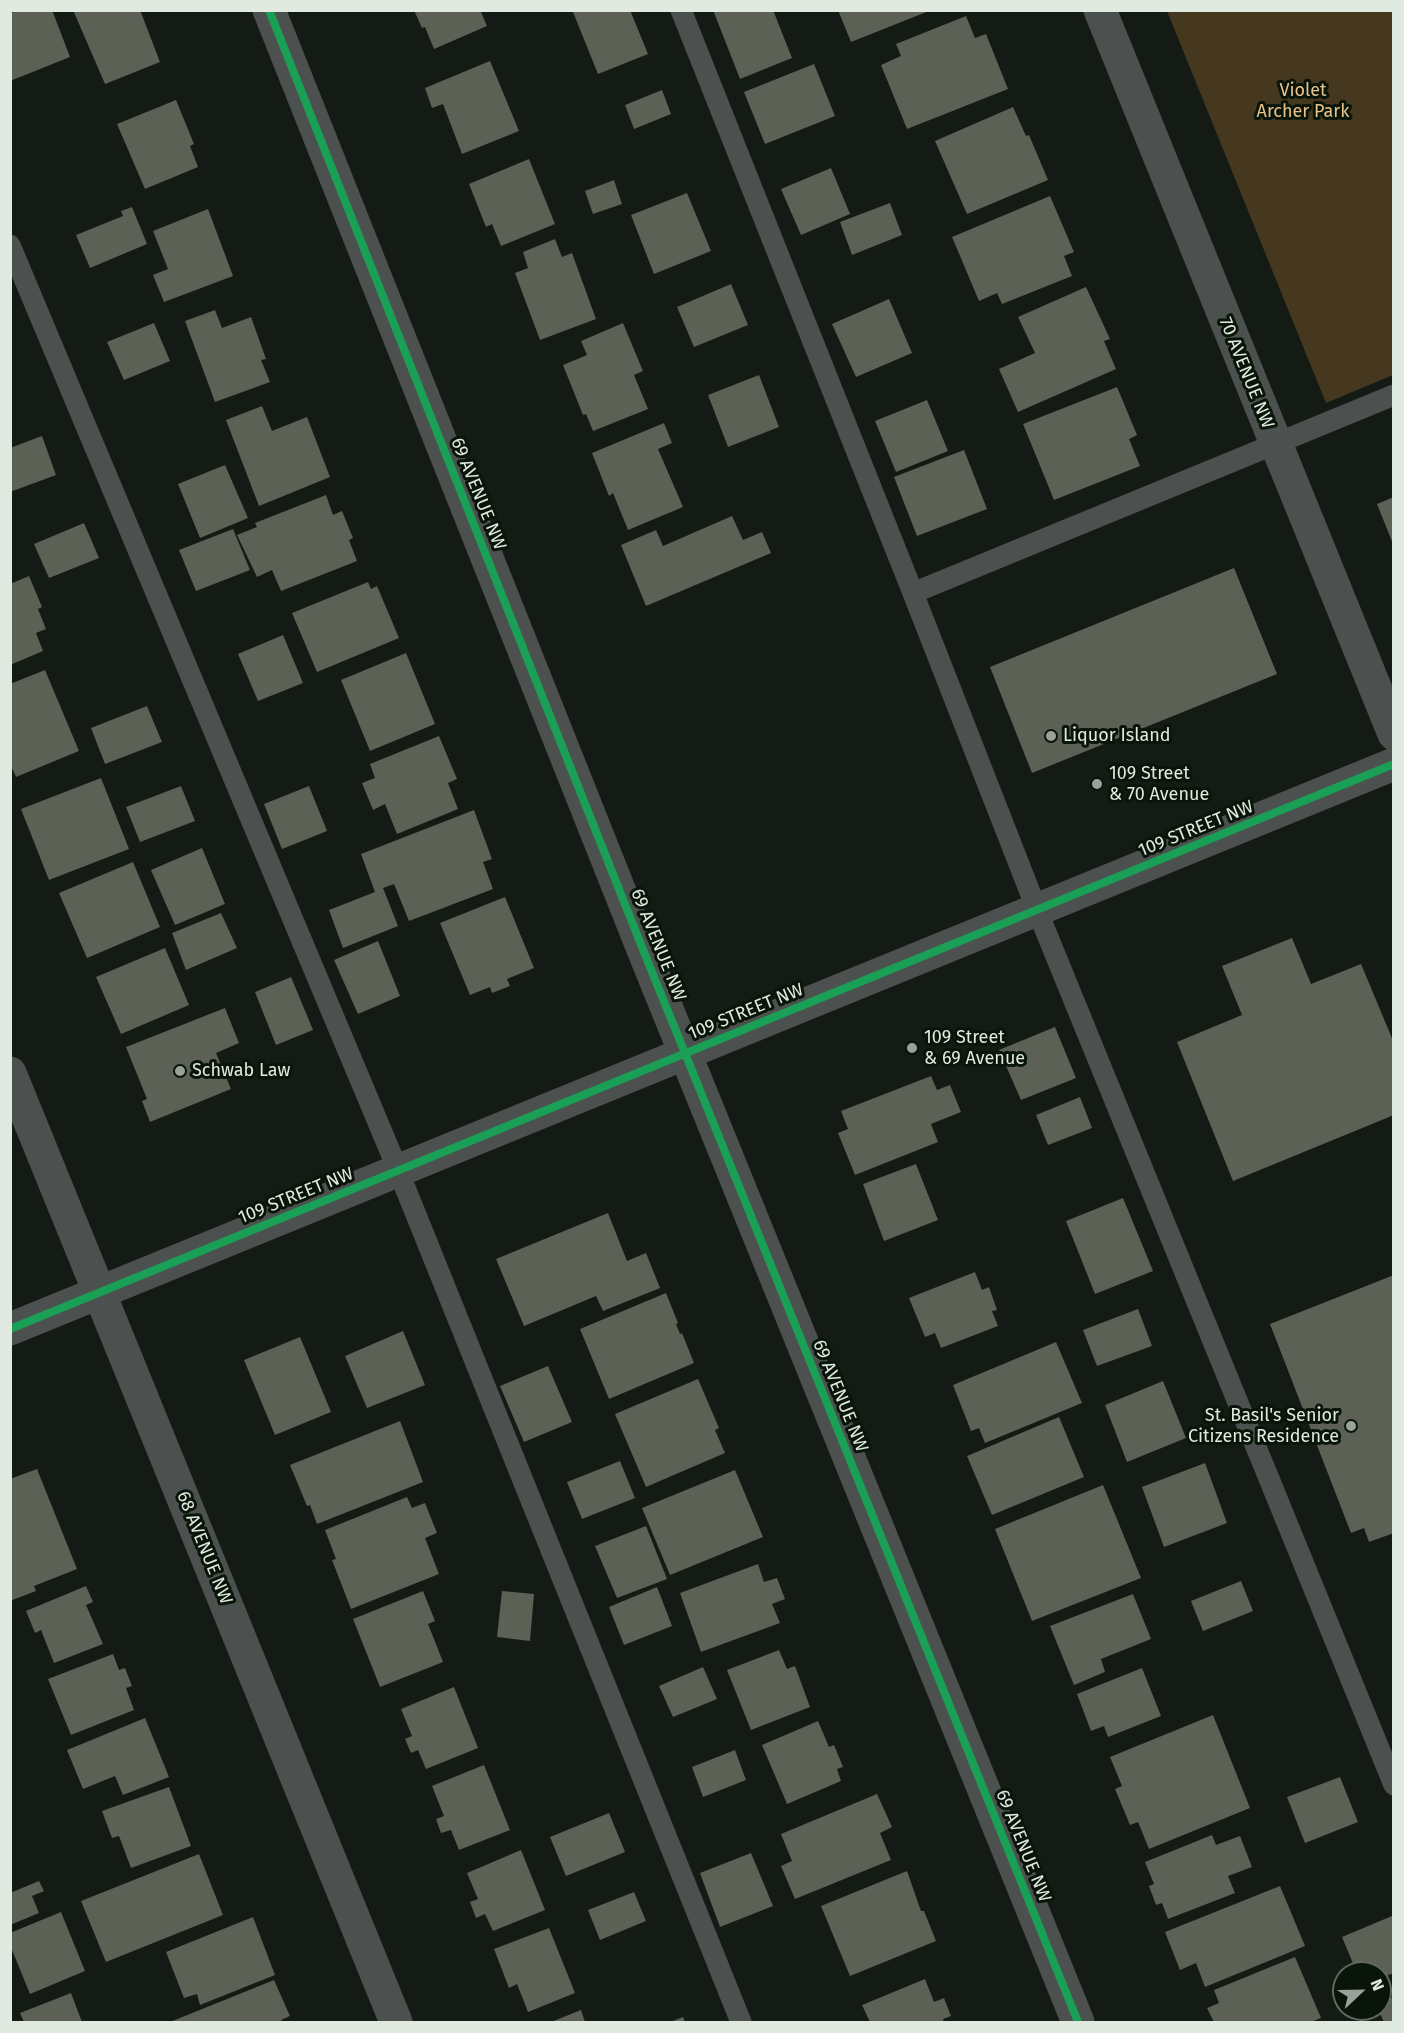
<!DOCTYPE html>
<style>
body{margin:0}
#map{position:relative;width:1404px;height:2033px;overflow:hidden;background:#141b15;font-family:"Fira Sans",sans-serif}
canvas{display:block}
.frame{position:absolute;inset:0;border:12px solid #e1eae1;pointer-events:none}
.north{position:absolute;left:1332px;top:1961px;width:60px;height:60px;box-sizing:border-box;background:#091509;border:2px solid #5f6a5f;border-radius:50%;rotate:68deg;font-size:16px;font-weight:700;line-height:24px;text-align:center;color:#e1eae1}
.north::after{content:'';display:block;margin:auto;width:21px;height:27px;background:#99a29a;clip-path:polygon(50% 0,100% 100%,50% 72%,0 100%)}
</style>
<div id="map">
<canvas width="1404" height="2033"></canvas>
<div class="frame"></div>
<div class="north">N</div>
</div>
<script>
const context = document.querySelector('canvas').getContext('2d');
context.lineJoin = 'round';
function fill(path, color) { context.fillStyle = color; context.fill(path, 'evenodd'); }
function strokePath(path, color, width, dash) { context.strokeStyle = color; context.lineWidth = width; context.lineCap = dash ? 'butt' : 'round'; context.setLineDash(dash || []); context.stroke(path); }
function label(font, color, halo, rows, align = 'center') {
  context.font = font + ' "Fira Sans",sans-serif'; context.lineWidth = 6; context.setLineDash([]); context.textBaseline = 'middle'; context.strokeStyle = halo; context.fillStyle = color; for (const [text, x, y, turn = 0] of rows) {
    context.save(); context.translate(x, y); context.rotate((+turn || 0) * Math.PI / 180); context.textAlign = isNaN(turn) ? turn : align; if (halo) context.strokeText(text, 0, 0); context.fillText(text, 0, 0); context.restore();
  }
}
fill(new Path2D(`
 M 1167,11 L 1393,11 L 1393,375 L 1326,403 Z`), '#46371f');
fill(new Path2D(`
 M 18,10 L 52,10 L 70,57 L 10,81 L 10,14 Z
 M 73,10 L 140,10 L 160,62 L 105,84 Z
 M 414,10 L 480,10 L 487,26 L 434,49 L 425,27 L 422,28 Z
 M 576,10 L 630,10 L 648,54 L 598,74 L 573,12 Z
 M 713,10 L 773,10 L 792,58 L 740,79 Z
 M 838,10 L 929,10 L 929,11 L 851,42 Z
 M 966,16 L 975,38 L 986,34 L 1008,89 L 907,129 L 881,65 L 901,56 L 896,44 Z
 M 490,61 L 519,131 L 462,154 L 443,104 L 432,108 L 425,88 Z
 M 814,64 L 835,116 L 765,144 L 744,92 Z
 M 662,90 L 671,114 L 634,129 L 625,105 Z
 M 176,100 L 194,144 L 190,146 L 198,167 L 145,189 L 117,124 Z
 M 1013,107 L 1026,136 L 1029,135 L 1048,180 L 967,214 L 935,141 Z
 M 529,159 L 555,224 L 501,246 L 492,224 L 486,227 L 469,184 Z
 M 831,168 L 850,214 L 801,235 L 781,189 Z
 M 614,180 L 622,204 L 593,214 L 585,191 Z
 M 687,193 L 711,251 L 654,274 L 631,215 Z
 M 1050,196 L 1074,252 L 1064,256 L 1072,276 L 1002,304 L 997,293 L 979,301 L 952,237 Z
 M 890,203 L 902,235 L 852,255 L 840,222 Z
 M 132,207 L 147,244 L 90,268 L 76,235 L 123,216 L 121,211 Z
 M 208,209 L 233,276 L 164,302 L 153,275 L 168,269 L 153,231 Z
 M 555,239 L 562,257 L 572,253 L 596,319 L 540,340 L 515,273 L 528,268 L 523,252 Z
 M 731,284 L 748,325 L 694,347 L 677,307 Z
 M 1086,287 L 1110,339 L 1104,341 L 1116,369 L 1018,412 L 999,369 L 1035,353 L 1018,317 Z
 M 889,299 L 912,353 L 856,377 L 832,324 Z
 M 215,310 L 222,328 L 251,317 L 266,359 L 261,360 L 270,382 L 215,402 L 185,321 Z
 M 154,323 L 170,361 L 124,380 L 107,342 Z
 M 623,323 L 643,371 L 634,375 L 648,409 L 593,431 L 586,414 L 583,415 L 563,365 L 587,355 L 581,341 Z
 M 759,375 L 779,427 L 728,447 L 708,395 Z
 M 1117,387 L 1137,435 L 1129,439 L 1140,466 L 1054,500 L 1023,424 Z
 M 927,400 L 948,451 L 896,472 L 875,421 Z
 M 262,406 L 272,431 L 307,417 L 330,477 L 259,506 L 226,420 Z
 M 664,423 L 672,443 L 658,449 L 683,507 L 628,530 L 613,493 L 609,496 L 592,453 Z
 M 42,436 L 56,475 L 10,492 L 10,448 Z
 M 964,450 L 987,509 L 917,536 L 894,477 Z
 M 225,465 L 248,518 L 200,538 L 178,484 Z
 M 326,495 L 333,515 L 342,511 L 353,538 L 349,540 L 357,561 L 281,591 L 272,570 L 257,577 L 237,535 L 257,527 L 255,523 Z
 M 1394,497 L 1394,544 L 1393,544 L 1377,504 Z
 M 732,516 L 743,540 L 762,532 L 771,553 L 646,606 L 621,545 L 656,530 L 663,546 Z
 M 84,523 L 99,558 L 49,578 L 34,544 Z
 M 233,529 L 250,570 L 196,591 L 179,550 Z
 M 1234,568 L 1277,674 L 1032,773 L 990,667 Z
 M 29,576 L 42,607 L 38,609 L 46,629 L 36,633 L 43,651 L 10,665 L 10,584 Z
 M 368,582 L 371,589 L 377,586 L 399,638 L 317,672 L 292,613 Z
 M 283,635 L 303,683 L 258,701 L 238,654 Z
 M 406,653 L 435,724 L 370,751 L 341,680 Z
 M 45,670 L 79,751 L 16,777 L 10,764 L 10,684 Z
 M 147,706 L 162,742 L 105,764 L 91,728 Z
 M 439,736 L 457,779 L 448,783 L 458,809 L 397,834 L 385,804 L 373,810 L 362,783 L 375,778 L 370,764 Z
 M 101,778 L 129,849 L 49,880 L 21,809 Z
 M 181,786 L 195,821 L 140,842 L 126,807 Z
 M 309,786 L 327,831 L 282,849 L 264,804 Z
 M 474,810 L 492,859 L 483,862 L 493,889 L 409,921 L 394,884 L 383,888 L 398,926 L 343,948 L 329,910 L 375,892 L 361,854 Z
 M 202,848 L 225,904 L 175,925 L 151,870 Z
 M 133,862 L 160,927 L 87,958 L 59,893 Z
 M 505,897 L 534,968 L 507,979 L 510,986 L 492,993 L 490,987 L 470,995 L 440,923 Z
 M 221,913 L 237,948 L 186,970 L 172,933 Z
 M 1292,938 L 1311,984 L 1361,964 L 1394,1043 L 1394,1115 L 1233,1181 L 1177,1042 L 1242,1015 L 1222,966 Z
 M 378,941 L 400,996 L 358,1014 L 334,960 Z
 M 165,948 L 189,1005 L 121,1034 L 96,977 Z
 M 291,977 L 313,1030 L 276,1045 L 255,992 Z
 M 225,1008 L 239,1043 L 216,1053 L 231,1089 L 150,1122 L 142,1101 L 147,1099 L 126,1047 Z
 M 1055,1027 L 1076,1078 L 1021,1100 L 999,1050 Z
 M 931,1076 L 937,1090 L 950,1085 L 961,1112 L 931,1124 L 938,1142 L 855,1175 L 838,1133 L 848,1129 L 841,1111 Z
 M 1080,1097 L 1092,1128 L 1048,1145 L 1036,1115 Z
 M 916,1164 L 938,1220 L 884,1241 L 863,1184 Z
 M 1123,1198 L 1153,1271 L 1095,1294 L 1066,1221 Z
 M 608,1213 L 627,1261 L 646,1253 L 660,1288 L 603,1311 L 596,1296 L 524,1326 L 496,1259 Z
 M 975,1272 L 982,1290 L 989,1287 L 997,1310 L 992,1311 L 998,1326 L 941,1348 L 935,1333 L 925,1337 L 909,1298 Z
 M 1394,1275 L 1394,1533 L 1369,1542 L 1364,1528 L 1351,1533 L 1270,1324 Z
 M 666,1293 L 678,1323 L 676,1324 L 680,1334 L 682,1333 L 694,1363 L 609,1399 L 580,1329 Z
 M 1138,1309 L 1152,1346 L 1097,1366 L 1083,1330 Z
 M 403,1331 L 425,1385 L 367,1408 L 345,1356 Z
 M 300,1337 L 331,1412 L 275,1435 L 244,1360 Z
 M 1056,1342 L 1082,1403 L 985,1443 L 979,1428 L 971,1431 L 953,1385 Z
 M 548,1366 L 572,1422 L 524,1442 L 500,1386 Z
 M 698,1379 L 719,1428 L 715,1430 L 725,1453 L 646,1487 L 615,1414 Z
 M 1163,1381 L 1186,1438 L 1127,1462 L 1105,1405 Z
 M 1059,1417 L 1084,1477 L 992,1515 L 967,1456 Z
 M 400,1421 L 423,1482 L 317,1524 L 310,1505 L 307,1506 L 290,1465 Z
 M 620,1461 L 635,1498 L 582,1519 L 567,1482 Z
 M 1205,1463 L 1227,1523 L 1164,1547 L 1142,1487 Z
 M 37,1469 L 77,1569 L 34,1586 L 36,1591 L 10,1601 L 10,1479 Z
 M 735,1470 L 763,1537 L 670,1575 L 642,1508 Z
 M 1103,1485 L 1141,1578 L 1032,1621 L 995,1529 Z
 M 407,1497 L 412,1508 L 425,1503 L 437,1533 L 425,1538 L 439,1574 L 351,1609 L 332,1560 L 336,1559 L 325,1530 Z
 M 646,1526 L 667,1579 L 617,1598 L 595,1546 Z
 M 758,1564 L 764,1582 L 777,1578 L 785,1599 L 772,1604 L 780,1623 L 701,1652 L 680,1593 Z
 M 1241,1581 L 1253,1611 L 1203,1631 L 1191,1601 Z
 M 86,1586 L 93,1602 L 86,1605 L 103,1644 L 54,1663 L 41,1630 L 35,1633 L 26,1611 Z
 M 657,1587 L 672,1626 L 624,1645 L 609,1607 Z
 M 423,1591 L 435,1621 L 428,1624 L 443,1662 L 380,1687 L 353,1619 Z
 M 502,1591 L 534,1594 L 530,1641 L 497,1637 Z
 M 1133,1594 L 1151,1639 L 1101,1659 L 1105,1672 L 1074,1685 L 1050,1626 Z
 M 779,1650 L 787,1669 L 795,1666 L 810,1707 L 751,1730 L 727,1670 Z
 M 113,1654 L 119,1670 L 125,1668 L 132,1686 L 126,1688 L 134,1710 L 71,1735 L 48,1679 Z
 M 703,1667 L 717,1699 L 673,1717 L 659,1686 Z
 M 1142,1668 L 1161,1716 L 1108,1737 L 1104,1726 L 1091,1731 L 1077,1694 Z
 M 454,1687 L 478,1748 L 426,1769 L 418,1750 L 411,1753 L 405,1739 L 412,1736 L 401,1709 Z
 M 1213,1715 L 1250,1808 L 1149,1849 L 1138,1822 L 1130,1825 L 1115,1789 L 1122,1786 L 1110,1757 Z
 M 145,1718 L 169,1777 L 123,1795 L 115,1776 L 83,1789 L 67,1750 Z
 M 818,1721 L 829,1747 L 834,1745 L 843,1767 L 837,1769 L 841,1781 L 787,1804 L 762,1745 Z
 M 735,1750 L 746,1780 L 703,1797 L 692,1767 Z
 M 484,1765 L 510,1830 L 459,1850 L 451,1830 L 441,1833 L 436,1819 L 444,1816 L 432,1786 Z
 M 1340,1777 L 1358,1822 L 1305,1843 L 1287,1797 Z
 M 169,1787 L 191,1846 L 131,1868 L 119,1836 L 112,1838 L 102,1811 Z
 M 877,1794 L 892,1827 L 880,1833 L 891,1860 L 795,1899 L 781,1866 L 792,1861 L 781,1834 Z
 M 609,1813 L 625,1852 L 566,1876 L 550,1837 Z
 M 1212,1835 L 1216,1845 L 1240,1836 L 1252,1867 L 1228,1876 L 1235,1893 L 1168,1919 L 1162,1903 L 1156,1905 L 1149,1886 L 1154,1884 L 1145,1862 Z
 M 521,1850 L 545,1910 L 493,1931 L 485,1914 L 476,1918 L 470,1902 L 478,1899 L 467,1873 Z
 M 751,1853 L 773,1906 L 720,1927 L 700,1873 Z
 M 199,1854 L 223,1915 L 106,1962 L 81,1901 Z
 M 907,1871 L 921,1911 L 924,1911 L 936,1941 L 850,1976 L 821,1906 Z
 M 39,1881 L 44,1891 L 32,1896 L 39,1913 L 10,1925 L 10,1893 Z
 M 1280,1886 L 1305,1946 L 1205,1987 L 1196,1963 L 1180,1970 L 1165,1932 Z
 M 634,1892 L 646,1921 L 600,1940 L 588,1910 Z
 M 61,1912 L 85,1971 L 30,1994 L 10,1945 L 10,1933 Z
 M 1392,1916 L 1394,1973 L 1380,1978 L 1380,1973 L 1357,1973 L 1342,1937 Z
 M 253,1917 L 275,1975 L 200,2005 L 197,1994 L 184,1998 L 166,1952 Z
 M 549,1928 L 575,1993 L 528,2012 L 517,1984 L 509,1988 L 494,1949 Z
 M 1295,1957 L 1321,2018 L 1311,2022 L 1214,2022 L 1207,2008 L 1219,2003 L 1214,1990 Z
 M 925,1979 L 934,2002 L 944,1998 L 951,2016 L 943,2019 L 944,2022 L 870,2022 L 862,2005 Z
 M 274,1980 L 290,2016 L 281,2020 L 282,2022 L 170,2022 Z
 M 71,1993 L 82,2022 L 24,2022 L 20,2013 Z
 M 1394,1997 L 1394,2022 L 1384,2022 L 1378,2009 L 1380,2009 L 1380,2003 Z
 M 581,2010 L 585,2022 L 551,2022 Z
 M 683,2017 L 685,2022 L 670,2022 Z`), '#5c6055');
strokePath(new Path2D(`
 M 681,10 L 913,593 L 1037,910 L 1394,1785
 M 10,245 L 398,1170 L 741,2022
 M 913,593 L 1394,395`), '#4c514f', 21);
strokePath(new Path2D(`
 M 269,10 L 648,962 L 1078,2022
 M 1100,10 L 1394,734
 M 10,1073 L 396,2022`), '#4c514f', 33);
strokePath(new Path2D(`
 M 10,1329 L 1394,764`), '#4c514f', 33);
strokePath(new Path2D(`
 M 269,10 L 648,962 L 1078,2022
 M 10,1329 L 1394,764`), '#1a9f57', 8);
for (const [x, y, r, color] of [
 [1051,736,6,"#99a29a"],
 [1097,784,6,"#99a29a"],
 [912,1048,6,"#99a29a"],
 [180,1071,6,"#99a29a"],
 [1351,1426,6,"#99a29a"]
]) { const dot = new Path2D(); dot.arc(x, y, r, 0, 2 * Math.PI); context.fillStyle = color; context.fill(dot); strokePath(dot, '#091509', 2); }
label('18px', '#e9c18a', '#091509', [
 ["Violet",1303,91],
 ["Archer Park",1303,112]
]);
label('18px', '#e1eae1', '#091509', [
 ["70 AVENUE NW",1246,373,68],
 ["69 AVENUE NW",478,494,68],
 ["109 STREET NW",1196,829,-22],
 ["69 AVENUE NW",658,945,68],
 ["109 STREET NW",746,1012,-22],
 ["109 STREET NW",296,1196,-22],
 ["69 AVENUE NW",840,1396,68],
 ["68 AVENUE NW",204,1548,68],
 ["69 AVENUE NW",1023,1846,68]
]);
label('18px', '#e1eae1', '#091509', [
 ["Liquor Island",1063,736],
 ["109 Street",1109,774],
 ["& 70 Avenue",1109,795],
 ["109 Street",924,1038],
 ["& 69 Avenue",924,1059],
 ["Schwab Law",192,1071],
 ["St. Basil's Senior",1339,1416,"right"],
 ["Citizens Residence",1339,1437,"right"]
], 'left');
</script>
